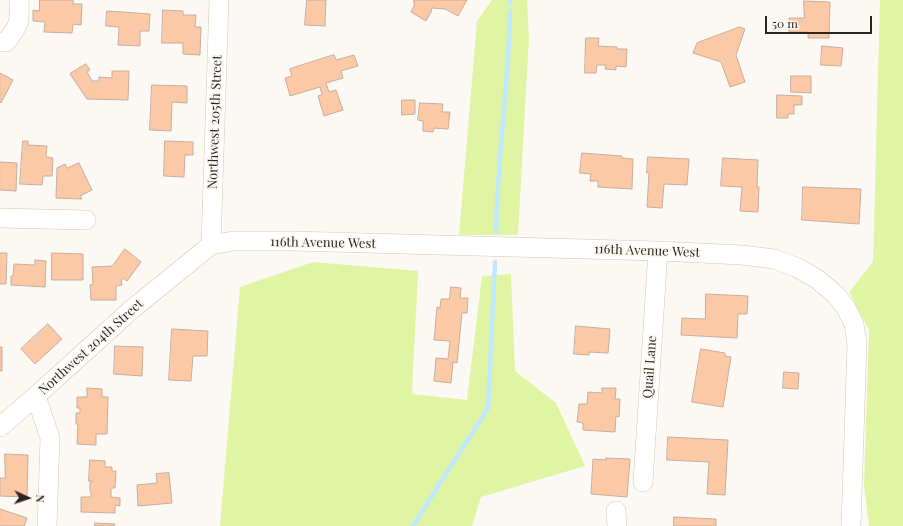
<!DOCTYPE html>
<style>
body{margin:0}
#map{position:relative;width:903px;height:526px;overflow:hidden;background:#fcf9f4;font-family:"Playfair Display",serif}
canvas{display:block}
.north{position:absolute;left:8px;top:478px;width:40px;height:40px;-webkit-text-stroke:3px #fcf9f4;paint-order:stroke;rotate:93deg;font-size:11px;font-weight:700;line-height:16px;text-align:center;color:#2c251d}
.north::after{content:'';display:block;margin:auto;width:14px;height:18px;background:#2c251d;clip-path:polygon(50% 0,100% 100%,50% 72%,0 100%)}
.scale{position:absolute;left:765px;top:16px;width:107px;height:18px;box-sizing:border-box;border:2px solid #2c251d;border-top:0;padding-left:5px;font-size:12px;line-height:14px;white-space:nowrap;color:#2c251d;-webkit-text-stroke:3px #fcf9f4;paint-order:stroke}
</style>
<div id="map">
<canvas width="903" height="526"></canvas>
<div class="north">N</div>
<div class="scale">50 m</div>
</div>
<script>
const context = document.querySelector('canvas').getContext('2d');
context.lineJoin = 'round';
function fill(path, color) { context.fillStyle = color; context.fill(path, 'evenodd'); }
function strokePath(path, color, width, dash) { context.strokeStyle = color; context.lineWidth = width; context.lineCap = dash ? 'butt' : 'round'; context.setLineDash(dash || []); context.stroke(path); }
function label(font, color, halo, rows, align = 'center') {
  context.font = font + ' "Playfair Display",serif'; context.lineWidth = 3.5; context.setLineDash([]); context.textBaseline = 'middle'; context.strokeStyle = halo; context.fillStyle = color; for (const [text, x, y, turn = 0] of rows) {
    context.save(); context.translate(x, y); context.rotate((+turn || 0) * Math.PI / 180); context.textAlign = isNaN(turn) ? turn : align; if (halo) context.strokeText(text, 0, 0); context.fillText(text, 0, 0); context.restore();
  }
}
fill(new Path2D(`
 M 492,0 L 527,0 L 529,37 L 518,235 L 459,235 L 477,21 Z
 M 880,0 L 903,0 L 903,526 L 869,526 L 864,485 L 869,330 L 849,292 L 873,262 Z
 M 313,262 L 418,271 L 412,394 L 467,400 L 482,276 L 511,274 L 515,371 L 556,403 L 585,466 L 481,497 L 472,526 L 220,526 L 240,287 Z`), '#dff5a4');
strokePath(new Path2D(`
 M 510,3 L 510,0
 M 496,232 C 497,158 509,85 510,11
 M 413,526 L 488,408 L 495,262`), '#c1e9fd', 4.5);
const building = new Path2D(`
 M 40,0 L 73,0 L 73,4 L 82,4 L 81,25 L 73,24 L 72,33 L 44,32 L 45,22 L 33,21 L 33,10 L 39,11 Z
 M 307,0 L 326,0 L 325,26 L 305,25 Z
 M 414,0 L 467,0 L 458,16 L 445,9 L 432,8 L 431,12 L 426,21 L 411,12 L 414,6 Z
 M 804,1 L 830,2 L 829,38 L 808,38 L 808,32 L 789,32 L 789,18 L 804,18 Z
 M 163,10 L 183,11 L 183,15 L 196,15 L 195,27 L 201,27 L 200,55 L 183,54 L 183,43 L 162,43 Z
 M 107,11 L 150,14 L 149,31 L 140,31 L 140,46 L 118,45 L 119,27 L 106,26 Z
 M 740,27 L 745,29 L 736,55 L 745,82 L 730,87 L 721,62 L 693,53 L 697,43 Z
 M 586,38 L 599,38 L 598,46 L 617,47 L 617,49 L 627,49 L 626,67 L 616,66 L 616,70 L 605,69 L 606,65 L 597,65 L 596,73 L 585,73 Z
 M 822,46 L 843,48 L 841,66 L 821,65 Z
 M 334,55 L 336,60 L 354,55 L 358,66 L 341,71 L 343,78 L 326,83 L 329,92 L 336,90 L 343,110 L 324,116 L 318,96 L 322,95 L 320,87 L 290,96 L 285,78 L 292,76 L 290,69 Z
 M 86,64 L 90,70 L 87,72 L 92,81 L 99,81 L 99,77 L 112,78 L 112,71 L 129,71 L 128,100 L 87,99 L 70,74 Z
 M 0,73 L 13,80 L 1,103 L 0,102 Z
 M 791,76 L 811,76 L 811,93 L 791,92 Z
 M 152,85 L 187,86 L 187,103 L 172,102 L 171,131 L 150,130 Z
 M 777,95 L 802,96 L 802,105 L 794,105 L 794,114 L 788,114 L 788,118 L 777,118 Z
 M 402,100 L 415,100 L 415,114 L 402,115 Z
 M 420,103 L 443,104 L 442,112 L 450,112 L 448,129 L 434,128 L 433,132 L 423,131 L 423,121 L 418,120 Z
 M 23,141 L 28,141 L 28,145 L 47,146 L 46,157 L 53,158 L 52,176 L 43,176 L 42,185 L 20,184 Z
 M 165,141 L 193,142 L 193,155 L 185,155 L 184,177 L 164,176 Z
 M 582,153 L 622,156 L 622,158 L 633,159 L 632,189 L 598,187 L 598,181 L 590,181 L 591,174 L 580,173 Z
 M 648,157 L 689,159 L 687,185 L 664,184 L 662,208 L 647,207 L 649,173 L 647,173 Z
 M 723,158 L 758,160 L 757,187 L 759,187 L 758,212 L 740,211 L 742,187 L 721,186 Z
 M 0,162 L 17,163 L 16,191 L 0,190 Z
 M 79,163 L 92,190 L 80,196 L 82,199 L 56,198 L 57,168 L 65,164 L 67,168 Z
 M 803,187 L 861,189 L 859,224 L 802,220 Z
 M 125,249 L 141,262 L 127,281 L 123,278 L 121,281 L 122,285 L 116,286 L 116,300 L 91,300 L 90,285 L 93,284 L 92,267 L 112,266 Z
 M 0,253 L 7,253 L 6,284 L 0,284 Z
 M 52,253 L 83,254 L 83,280 L 52,280 Z
 M 35,260 L 46,261 L 45,287 L 11,285 L 11,276 L 13,276 L 14,264 L 35,265 Z
 M 451,287 L 461,288 L 460,298 L 468,298 L 467,313 L 462,313 L 457,363 L 453,362 L 451,383 L 434,381 L 436,358 L 448,359 L 450,341 L 434,340 L 437,307 L 440,308 L 441,299 L 449,299 Z
 M 706,294 L 748,296 L 747,314 L 738,314 L 737,338 L 681,335 L 682,318 L 705,319 Z
 M 48,324 L 62,339 L 35,364 L 21,349 Z
 M 576,326 L 610,329 L 608,353 L 589,352 L 589,355 L 574,354 Z
 M 172,329 L 208,331 L 207,356 L 193,356 L 191,381 L 169,380 Z
 M 115,346 L 143,347 L 142,376 L 114,374 Z
 M 0,347 L 2,347 L 2,371 L 0,371 Z
 M 701,349 L 725,353 L 725,356 L 731,357 L 723,407 L 692,402 Z
 M 784,372 L 799,373 L 798,389 L 783,388 Z
 M 87,388 L 102,389 L 102,397 L 108,397 L 107,434 L 96,434 L 96,445 L 77,444 L 78,424 L 76,424 L 76,413 L 80,413 L 80,408 L 77,408 L 77,397 L 87,397 Z
 M 602,388 L 616,388 L 615,399 L 620,399 L 619,417 L 616,416 L 615,432 L 583,430 L 583,423 L 577,422 L 579,404 L 587,404 L 588,392 L 602,393 Z
 M 668,437 L 728,440 L 725,495 L 707,494 L 709,462 L 667,460 Z
 M 5,454 L 28,455 L 27,497 L 0,496 L 0,478 L 5,478 Z
 M 606,458 L 630,459 L 627,497 L 591,494 L 593,459 L 606,460 Z
 M 90,460 L 105,461 L 105,467 L 112,467 L 112,471 L 116,471 L 115,488 L 111,488 L 111,497 L 120,498 L 120,506 L 115,505 L 115,513 L 81,512 L 81,497 L 91,497 L 91,492 L 90,492 L 90,482 L 92,482 L 92,481 L 89,481 Z
 M 169,473 L 172,503 L 138,506 L 137,485 L 157,483 L 156,474 Z
 M 0,509 L 27,518 L 24,526 L 0,526 Z
 M 674,517 L 716,519 L 716,526 L 674,526 Z
 M 95,523 L 115,524 L 114,526 L 95,526 Z`);
fill(building, '#fcc9a6');
strokePath(building, '#c6ae9e', 1);
const minor = new Path2D(`
 M 0,42 L 6,42 C 20,25 20,21 19,0
 M 0,218 L 86,220
 M 211,245 L 219,0
 M 36,396 L 50,438 L 47,526
 M 0,427 L 36,396 L 131,310 L 211,245 L 233,241 L 293,241 L 658,251 L 742,255 L 774,259 L 798,268 L 817,279 L 836,295 L 846,308 L 854,324 L 857,344 L 851,526
 M 643,482 L 658,251
 M 616,511 L 617,526`);
strokePath(minor, '#d6c6b0', 20);
strokePath(minor, '#fff', 19);
label('13px', '#2c251d', '#fcf9f4', [
 ["Northwest 205th Street",215,122,-88],
 ["116th Avenue West",323,243,1],
 ["116th Avenue West",647,251,2],
 ["Northwest 204th Street",91,347,-42],
 ["Quail Lane",650,367,-86]
]);
</script>
